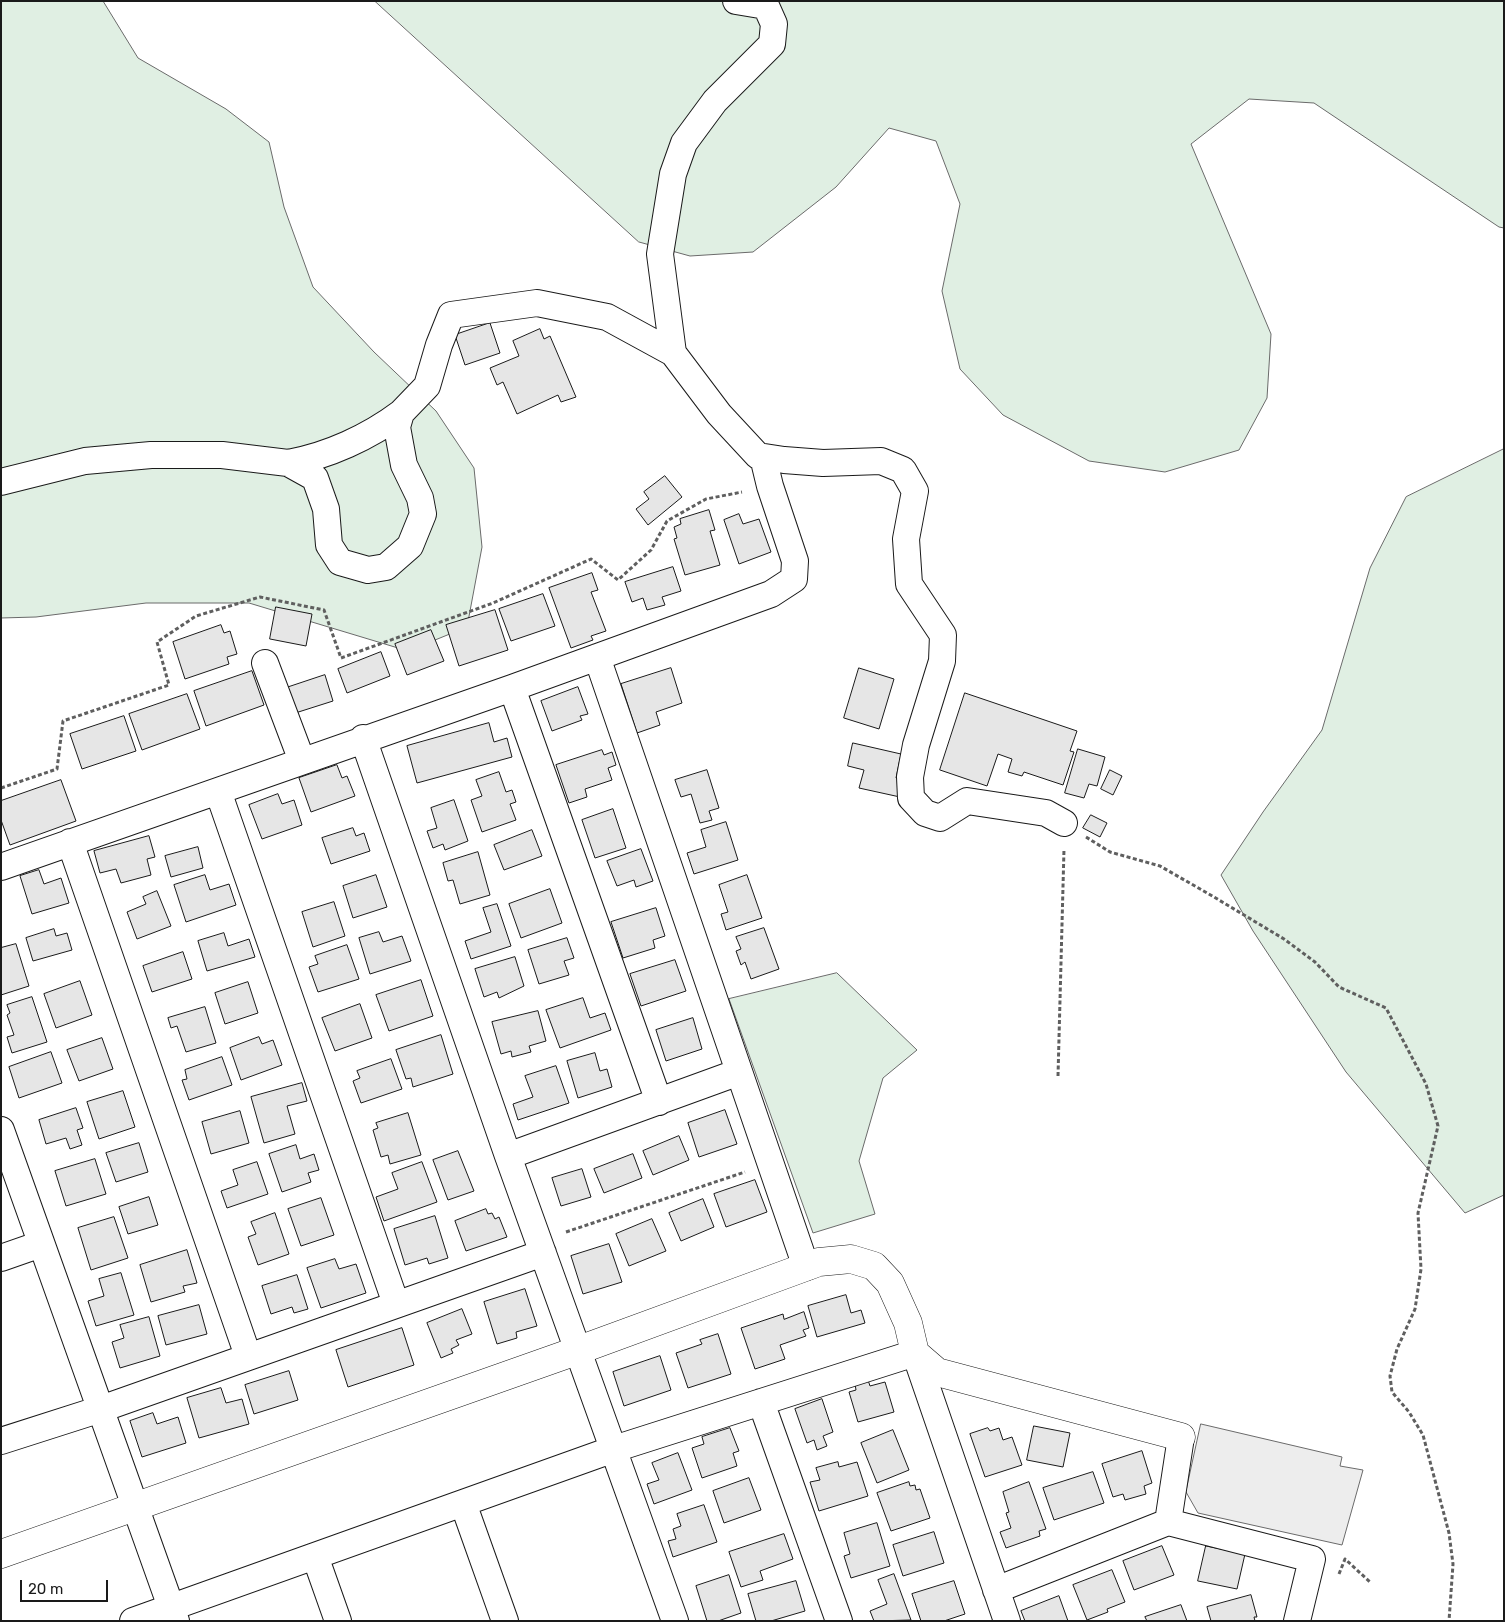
<!DOCTYPE html>
<style>
body{margin:0}
#map{position:relative;width:1505px;height:1622px;overflow:hidden;background:#fff;font-family:Rubik,sans-serif}
canvas{display:block}
.frame{position:absolute;inset:0;border:2px solid #1a1a1a;pointer-events:none}
.scale{position:absolute;left:20px;top:1580px;width:88px;height:22px;box-sizing:border-box;border:2px solid #1a1a1a;border-top:0;padding-left:6px;font-size:15px;line-height:18px;white-space:nowrap;color:#1a1a1a;-webkit-text-stroke:4px #fff;paint-order:stroke}
</style>
<div id="map">
<canvas width="1505" height="1622"></canvas>
<div class="frame"></div>
<div class="scale">20 m</div>
</div>
<script>
const context = document.querySelector('canvas').getContext('2d');
context.lineJoin = 'round';
function fill(path, color) { context.fillStyle = color; context.fill(path, 'evenodd'); }
function strokePath(path, color, width, dash) { context.strokeStyle = color; context.lineWidth = width; context.lineCap = dash ? 'butt' : 'round'; context.setLineDash(dash || []); context.stroke(path); }
const green = new Path2D(`
 M 1,1 L 103,1 L 138,58 L 226,109 L 269,142 L 284,207 L 313,287 L 374,352 L 436,411 L 474,468 L 482,547 L 467,627 L 408,651 L 249,603 L 146,603 L 36,617 L 1,618 Z
 M 375,1 L 1504,1 L 1504,228 L 1499,227 L 1314,103 L 1249,99 L 1191,144 L 1271,334 L 1267,398 L 1239,450 L 1165,472 L 1089,461 L 1003,415 L 960,369 L 942,291 L 960,204 L 936,141 L 889,128 L 836,187 L 753,252 L 690,256 L 639,242 Z
 M 1504,449 L 1504,1195 L 1465,1213 L 1346,1072 L 1253,931 L 1221,875 L 1263,812 L 1322,730 L 1370,568 L 1406,497 Z
 M 837,973 L 917,1050 L 883,1078 L 859,1161 L 875,1214 L 813,1233 L 729,999 Z`);
fill(green, '#e0efe3');
strokePath(green, '#6a6a6a', 1);
const parking = new Path2D(`
 M 1201,1424 L 1342,1457 L 1340,1466 L 1363,1470 L 1342,1545 L 1198,1513 L 1186,1492 Z`);
fill(parking, '#ededed');
strokePath(parking, '#6a6a6a', 1);
const building = new Path2D(`
 M 490,323 L 500,353 L 465,365 L 455,335 Z
 M 540,329 L 544,339 L 550,336 L 576,397 L 561,402 L 558,395 L 517,414 L 503,382 L 497,385 L 490,368 L 519,356 L 513,341 Z
 M 665,476 L 682,497 L 648,525 L 636,509 L 649,499 L 644,492 Z
 M 709,510 L 715,530 L 710,531 L 720,565 L 685,575 L 674,539 L 677,538 L 674,527 L 681,524 L 680,519 Z
 M 739,514 L 743,524 L 759,519 L 771,552 L 739,564 L 724,520 Z
 M 673,567 L 681,591 L 662,597 L 665,605 L 647,610 L 643,598 L 632,602 L 625,582 Z
 M 592,573 L 598,590 L 591,592 L 606,631 L 591,636 L 593,640 L 571,648 L 549,588 Z
 M 543,594 L 555,626 L 511,641 L 499,609 Z
 M 276,607 L 312,614 L 306,646 L 270,639 Z
 M 495,610 L 508,650 L 459,666 L 446,625 Z
 M 221,625 L 224,633 L 230,631 L 237,654 L 227,657 L 229,664 L 185,679 L 173,642 Z
 M 431,630 L 444,661 L 407,675 L 395,644 Z
 M 381,652 L 390,676 L 347,693 L 338,669 Z
 M 671,668 L 682,703 L 656,712 L 660,725 L 637,733 L 621,684 Z
 M 859,668 L 894,679 L 879,729 L 844,718 Z
 M 252,671 L 264,705 L 206,726 L 194,691 Z
 M 325,675 L 333,701 L 289,715 L 280,690 Z
 M 578,687 L 588,714 L 580,716 L 582,720 L 552,731 L 541,701 Z
 M 965,693 L 1077,731 L 1070,751 L 1074,752 L 1063,785 L 1024,772 L 1022,776 L 1008,772 L 1012,759 L 998,754 L 987,786 L 940,770 Z
 M 187,694 L 200,729 L 142,750 L 129,714 Z
 M 124,716 L 136,751 L 82,769 L 70,734 Z
 M 489,723 L 494,742 L 507,738 L 512,757 L 417,783 L 407,746 Z
 M 853,743 L 901,754 L 896,778 L 904,780 L 900,797 L 859,788 L 864,770 L 848,766 Z
 M 1078,749 L 1105,757 L 1097,786 L 1089,784 L 1084,798 L 1065,793 Z
 M 602,750 L 604,755 L 612,752 L 616,765 L 608,768 L 612,780 L 585,789 L 587,797 L 569,803 L 556,765 Z
 M 337,765 L 342,778 L 347,776 L 355,796 L 311,812 L 299,778 Z
 M 707,770 L 719,808 L 709,811 L 712,820 L 700,823 L 691,794 L 681,797 L 675,780 Z
 M 1110,770 L 1122,776 L 1113,795 L 1101,789 Z
 M 499,772 L 506,792 L 512,790 L 516,802 L 510,804 L 516,820 L 482,832 L 471,800 L 482,796 L 476,780 Z
 M 61,780 L 76,821 L 10,845 L 1,820 L 1,801 Z
 M 278,794 L 282,804 L 294,800 L 302,825 L 262,839 L 249,805 Z
 M 454,800 L 468,841 L 445,850 L 443,844 L 433,848 L 427,831 L 437,828 L 431,808 Z
 M 613,809 L 626,848 L 595,858 L 582,820 Z
 M 1091,815 L 1107,823 L 1100,837 L 1083,828 Z
 M 726,822 L 738,860 L 694,874 L 687,853 L 706,847 L 701,830 Z
 M 353,828 L 356,836 L 364,833 L 370,851 L 331,864 L 322,838 Z
 M 532,830 L 542,856 L 504,870 L 494,845 Z
 M 149,836 L 155,857 L 147,859 L 151,875 L 121,883 L 116,869 L 100,873 L 94,851 Z
 M 198,847 L 203,868 L 171,877 L 165,856 Z
 M 641,849 L 653,881 L 636,887 L 634,880 L 617,886 L 607,861 Z
 M 478,852 L 490,895 L 460,904 L 453,880 L 448,881 L 443,863 Z
 M 39,870 L 44,884 L 61,878 L 69,903 L 32,914 L 20,876 Z
 M 205,875 L 210,890 L 229,884 L 236,905 L 186,922 L 174,885 Z
 M 376,875 L 387,907 L 353,918 L 343,886 Z
 M 747,875 L 762,918 L 726,930 L 721,914 L 728,912 L 719,885 Z
 M 550,889 L 562,923 L 521,938 L 509,904 Z
 M 157,891 L 171,926 L 137,939 L 127,912 L 146,904 L 143,897 Z
 M 334,902 L 345,936 L 313,947 L 302,912 Z
 M 497,904 L 511,946 L 471,959 L 465,941 L 491,932 L 483,908 Z
 M 656,908 L 665,936 L 653,940 L 655,948 L 623,958 L 611,922 Z
 M 764,928 L 779,969 L 751,979 L 745,962 L 741,965 L 736,951 L 741,949 L 736,937 Z
 M 54,929 L 56,936 L 67,933 L 72,950 L 33,961 L 26,938 Z
 M 379,932 L 383,942 L 402,936 L 411,961 L 370,974 L 359,938 Z
 M 224,933 L 228,946 L 249,939 L 255,957 L 207,971 L 198,941 Z
 M 567,938 L 574,958 L 564,961 L 569,975 L 539,984 L 528,950 Z
 M 16,944 L 29,986 L 1,995 L 1,948 Z
 M 347,945 L 359,979 L 318,992 L 309,967 L 318,964 L 315,956 Z
 M 183,952 L 192,979 L 152,992 L 143,966 Z
 M 515,957 L 524,986 L 499,998 L 497,992 L 484,997 L 475,969 Z
 M 675,960 L 686,991 L 641,1006 L 630,974 Z
 M 421,980 L 433,1016 L 389,1031 L 376,995 Z
 M 80,981 L 92,1015 L 56,1028 L 44,994 Z
 M 248,982 L 258,1013 L 225,1024 L 215,993 Z
 M 32,997 L 47,1042 L 12,1053 L 7,1037 L 14,1035 L 7,1015 L 10,1013 L 7,1005 Z
 M 583,998 L 590,1018 L 605,1013 L 611,1030 L 560,1048 L 546,1010 Z
 M 360,1004 L 372,1038 L 335,1051 L 322,1018 Z
 M 205,1007 L 216,1043 L 186,1052 L 177,1026 L 171,1028 L 168,1018 Z
 M 538,1011 L 546,1041 L 529,1046 L 531,1052 L 512,1057 L 511,1051 L 501,1054 L 492,1022 Z
 M 693,1018 L 702,1049 L 666,1061 L 656,1030 Z
 M 441,1035 L 453,1074 L 413,1087 L 411,1078 L 406,1079 L 396,1050 Z
 M 259,1037 L 262,1044 L 273,1040 L 282,1065 L 241,1080 L 230,1048 Z
 M 102,1038 L 113,1069 L 79,1081 L 67,1050 Z
 M 51,1052 L 62,1083 L 19,1098 L 9,1067 Z
 M 595,1053 L 600,1071 L 607,1069 L 612,1087 L 578,1098 L 567,1061 Z
 M 222,1057 L 232,1085 L 189,1100 L 182,1080 L 187,1079 L 185,1070 Z
 M 391,1059 L 402,1089 L 361,1103 L 353,1081 L 360,1078 L 357,1071 Z
 M 556,1066 L 569,1103 L 518,1120 L 513,1104 L 533,1097 L 525,1076 Z
 M 302,1083 L 307,1101 L 287,1106 L 295,1134 L 264,1143 L 251,1097 Z
 M 123,1091 L 135,1127 L 99,1139 L 87,1102 Z
 M 76,1108 L 83,1128 L 77,1130 L 82,1145 L 70,1149 L 66,1138 L 46,1144 L 39,1120 Z
 M 725,1110 L 737,1144 L 699,1157 L 688,1123 Z
 M 240,1111 L 249,1143 L 211,1154 L 202,1122 Z
 M 408,1113 L 421,1155 L 390,1164 L 388,1155 L 381,1157 L 373,1130 L 378,1128 L 376,1123 Z
 M 679,1136 L 689,1160 L 653,1175 L 643,1151 Z
 M 139,1143 L 148,1172 L 116,1182 L 106,1153 Z
 M 296,1145 L 300,1159 L 314,1154 L 319,1170 L 308,1173 L 311,1182 L 282,1192 L 269,1154 Z
 M 458,1151 L 474,1191 L 448,1200 L 433,1160 Z
 M 633,1154 L 642,1178 L 604,1193 L 594,1169 Z
 M 95,1159 L 106,1194 L 66,1206 L 55,1171 Z
 M 257,1162 L 268,1194 L 227,1208 L 221,1191 L 238,1185 L 233,1170 Z
 M 422,1162 L 437,1202 L 384,1221 L 376,1197 L 398,1189 L 392,1173 Z
 M 582,1169 L 591,1197 L 561,1206 L 552,1178 Z
 M 755,1180 L 767,1212 L 726,1227 L 714,1194 Z
 M 149,1197 L 158,1225 L 128,1234 L 119,1207 Z
 M 321,1198 L 334,1235 L 301,1246 L 288,1209 Z
 M 703,1199 L 714,1227 L 681,1241 L 669,1213 Z
 M 486,1209 L 488,1214 L 492,1213 L 495,1219 L 499,1217 L 507,1237 L 466,1251 L 455,1221 Z
 M 275,1213 L 289,1254 L 258,1265 L 248,1237 L 256,1234 L 251,1222 Z
 M 435,1216 L 448,1258 L 429,1264 L 427,1258 L 405,1265 L 394,1229 Z
 M 114,1217 L 128,1258 L 91,1270 L 78,1228 Z
 M 652,1219 L 666,1251 L 629,1266 L 616,1234 Z
 M 609,1244 L 622,1282 L 583,1294 L 571,1256 Z
 M 187,1250 L 197,1283 L 183,1286 L 185,1292 L 151,1302 L 140,1265 Z
 M 335,1259 L 339,1269 L 356,1264 L 366,1293 L 321,1308 L 307,1268 Z
 M 121,1273 L 134,1315 L 96,1326 L 88,1301 L 104,1296 L 99,1279 Z
 M 297,1275 L 308,1309 L 294,1313 L 292,1307 L 271,1314 L 262,1286 Z
 M 525,1289 L 537,1326 L 516,1332 L 517,1338 L 497,1344 L 484,1302 Z
 M 846,1295 L 851,1313 L 861,1310 L 865,1323 L 817,1337 L 808,1306 Z
 M 199,1305 L 207,1334 L 166,1345 L 158,1316 Z
 M 462,1309 L 472,1334 L 456,1340 L 459,1345 L 451,1349 L 453,1353 L 441,1358 L 427,1323 Z
 M 804,1312 L 809,1328 L 803,1330 L 806,1336 L 780,1345 L 785,1359 L 755,1369 L 741,1328 L 783,1314 L 784,1319 Z
 M 149,1317 L 160,1356 L 120,1368 L 112,1342 L 124,1338 L 120,1325 Z
 M 402,1328 L 414,1365 L 348,1387 L 336,1350 Z
 M 718,1334 L 731,1374 L 688,1388 L 676,1353 L 702,1344 L 700,1340 Z
 M 660,1356 L 671,1390 L 624,1406 L 613,1372 Z
 M 289,1371 L 298,1400 L 254,1414 L 245,1385 Z
 M 868,1380 L 870,1386 L 885,1382 L 894,1412 L 858,1422 L 849,1392 L 856,1390 L 855,1384 Z
 M 221,1388 L 226,1403 L 242,1399 L 249,1424 L 199,1438 L 187,1398 Z
 M 822,1399 L 833,1432 L 823,1436 L 827,1446 L 817,1450 L 814,1440 L 807,1443 L 795,1409 Z
 M 153,1413 L 157,1424 L 178,1417 L 186,1443 L 142,1457 L 130,1421 Z
 M 1034,1426 L 1070,1433 L 1063,1467 L 1027,1460 Z
 M 730,1428 L 739,1451 L 733,1453 L 737,1466 L 702,1478 L 692,1448 L 704,1444 L 702,1437 Z
 M 988,1428 L 990,1431 L 999,1428 L 1003,1440 L 1012,1437 L 1022,1465 L 985,1477 L 970,1434 Z
 M 893,1430 L 909,1470 L 877,1483 L 861,1443 Z
 M 1142,1451 L 1152,1483 L 1144,1486 L 1146,1494 L 1125,1500 L 1123,1494 L 1113,1497 L 1102,1464 Z
 M 678,1453 L 692,1490 L 654,1504 L 647,1484 L 659,1480 L 652,1463 Z
 M 838,1462 L 839,1467 L 857,1462 L 868,1496 L 819,1511 L 810,1482 L 820,1480 L 816,1468 Z
 M 1093,1472 L 1104,1503 L 1054,1520 L 1043,1488 Z
 M 749,1478 L 761,1510 L 724,1523 L 713,1491 Z
 M 909,1482 L 910,1486 L 915,1485 L 916,1490 L 920,1489 L 930,1518 L 891,1531 L 877,1493 Z
 M 1029,1482 L 1046,1529 L 1039,1531 L 1040,1536 L 1006,1548 L 1000,1532 L 1011,1528 L 1006,1513 L 1009,1512 L 1003,1492 Z
 M 704,1505 L 717,1542 L 673,1557 L 668,1541 L 676,1539 L 673,1529 L 681,1526 L 677,1514 Z
 M 877,1523 L 890,1566 L 851,1578 L 844,1556 L 850,1554 L 844,1533 Z
 M 934,1532 L 944,1563 L 903,1576 L 893,1545 Z
 M 784,1534 L 793,1559 L 760,1571 L 763,1580 L 741,1587 L 729,1552 Z
 M 1162,1546 L 1174,1575 L 1134,1590 L 1123,1561 Z
 M 1206,1546 L 1245,1554 L 1237,1589 L 1198,1581 Z
 M 1112,1570 L 1125,1602 L 1107,1609 L 1108,1612 L 1087,1620 L 1073,1585 Z
 M 894,1574 L 911,1620 L 874,1621 L 870,1611 L 887,1604 L 878,1580 Z
 M 729,1575 L 741,1613 L 718,1621 L 707,1621 L 696,1586 Z
 M 796,1581 L 805,1611 L 771,1621 L 756,1621 L 748,1594 Z
 M 954,1581 L 965,1614 L 944,1621 L 921,1621 L 912,1594 Z
 M 1251,1595 L 1257,1617 L 1254,1617 L 1255,1621 L 1211,1621 L 1207,1607 Z
 M 1059,1596 L 1068,1621 L 1025,1621 L 1021,1611 Z
 M 1181,1605 L 1187,1621 L 1147,1621 L 1145,1617 Z`);
fill(building, '#e6e6e6');
strokePath(building, '#1a1a1a', 1);
const street = new Path2D(`
 M 673,353 L 660,254 L 673,174 L 684,143 L 715,101 L 772,44 L 774,24 L 766,6 L 736,1
 M 288,463 C 328,456 369,437 401,413
 M 1,482 L 85,461 L 151,455 L 222,455 L 288,463 L 315,478 L 326,509 L 329,545 L 340,562 L 368,570 L 386,567 L 410,546 L 423,514 L 420,498 L 404,465 L 397,427 L 401,413 L 427,386 L 439,345 L 451,315 L 537,303 L 607,317 L 673,353 L 719,414 L 758,456 L 784,460 L 823,463 L 881,461 L 903,470 L 915,491 L 906,539 L 909,584 L 943,635 L 942,661 L 916,745 L 910,777 L 911,798 L 925,813 L 940,818 L 967,801 L 1046,813 L 1064,823
 M 597,657 L 806,1267
 M 265,663 L 302,761
 M 512,688 L 659,1102
 M 363,738 L 508,1156 L 675,1621
 M 218,791 L 396,1304
 M 70,842 L 248,1356
 M 1,867 L 512,688 L 771,594 L 794,579 L 795,561 L 770,486 L 763,457
 M 1,1130 L 176,1621
 M 508,1156 L 739,1072
 M 1,1258 L 41,1244
 M 761,1402 L 839,1621
 M 1,1441 L 101,1409 L 543,1253
 M 463,1503 L 505,1621
 M 1168,1522 L 1181,1437
 M 315,1556 L 338,1621
 M 996,1590 L 1168,1522 L 1312,1559 L 1297,1621
 M 133,1621 L 614,1449 L 915,1353 L 1007,1621`);
const secondary = new Path2D(`
 M 1,1554 L 579,1350 L 819,1262 L 851,1259 L 874,1266 L 890,1283 L 908,1323 L 915,1353 L 937,1372 L 1181,1437`);
strokePath(street, '#1a1a1a', 28);
strokePath(secondary, '#1a1a1a', 29);
strokePath(new Path2D(`
 M 1,788 L 57,769 L 63,721 L 169,685 L 157,642 L 196,616 L 260,597 L 324,610 L 341,658 L 493,603 L 591,559 L 618,580 L 651,550 L 667,521 L 706,499 L 742,492
 M 1086,837 L 1110,852 L 1160,866 L 1214,897 L 1284,939 L 1315,962 L 1339,987 L 1386,1008 L 1426,1084 L 1438,1126 L 1418,1213 L 1421,1269 L 1415,1309 L 1397,1349 L 1390,1376 L 1392,1392 L 1409,1412 L 1423,1435 L 1449,1533 L 1453,1564 L 1449,1621
 M 1058,1076 L 1064,849
 M 566,1232 L 745,1172
 M 1339,1574 L 1345,1559 L 1370,1582`), '#5f5f5f', 3, [4, 2.5]);
strokePath(street, '#fff', 26);
strokePath(secondary, '#fff', 28);
</script>
